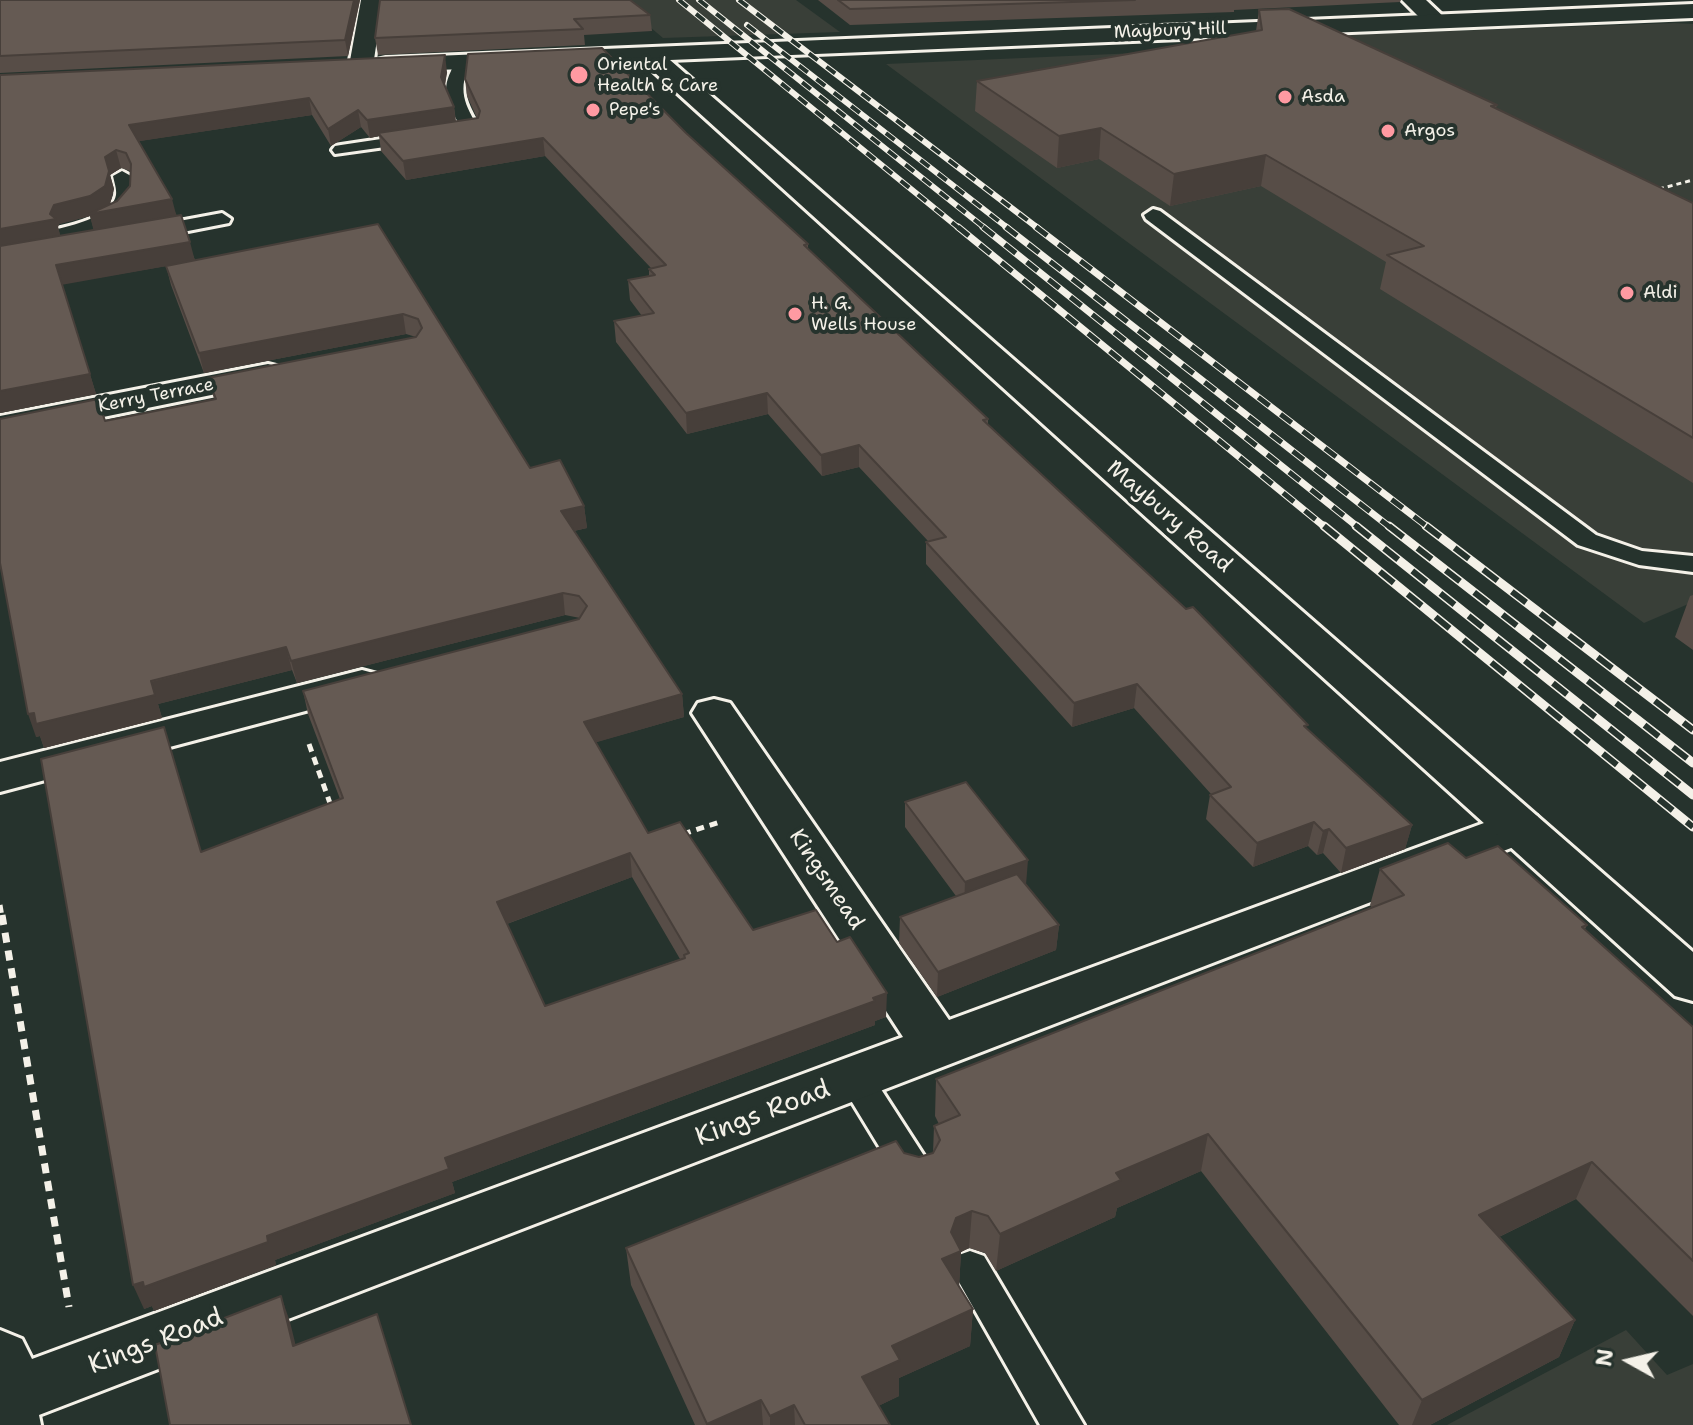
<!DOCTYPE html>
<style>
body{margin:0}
#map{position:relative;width:1693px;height:1425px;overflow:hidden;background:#26332d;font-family:"Shantell Sans",sans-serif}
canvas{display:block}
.north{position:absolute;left:1589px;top:1321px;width:80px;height:80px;-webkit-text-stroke:6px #26332d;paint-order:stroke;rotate:278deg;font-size:22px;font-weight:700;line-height:32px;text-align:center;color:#f4f1e8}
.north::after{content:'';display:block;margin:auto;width:28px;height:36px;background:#f4f1e8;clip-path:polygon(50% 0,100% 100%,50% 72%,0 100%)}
</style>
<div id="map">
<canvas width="1693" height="1425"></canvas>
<div class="north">N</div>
</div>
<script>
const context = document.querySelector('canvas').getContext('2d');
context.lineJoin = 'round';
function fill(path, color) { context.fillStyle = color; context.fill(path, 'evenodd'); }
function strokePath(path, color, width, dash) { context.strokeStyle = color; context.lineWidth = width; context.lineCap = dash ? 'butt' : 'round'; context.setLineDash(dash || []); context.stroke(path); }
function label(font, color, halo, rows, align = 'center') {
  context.font = font + ' "Shantell Sans",sans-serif'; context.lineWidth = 8; context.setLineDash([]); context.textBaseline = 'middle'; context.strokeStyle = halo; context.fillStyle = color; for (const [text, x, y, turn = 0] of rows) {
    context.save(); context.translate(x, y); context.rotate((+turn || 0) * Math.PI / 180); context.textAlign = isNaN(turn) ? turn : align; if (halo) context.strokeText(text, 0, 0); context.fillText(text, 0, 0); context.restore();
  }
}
fill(new Path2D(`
 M 618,0 L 796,0 L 840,32 L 663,38 Z
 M 1674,23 L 1693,24 L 1693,602 L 1644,623 L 886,64 L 1319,45 L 1313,36 Z
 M 1626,1330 L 1667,1375 L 1693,1364 L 1693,1425 L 1447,1425 Z`), '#393f38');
const lane = new Path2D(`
 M 463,56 L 471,61 C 457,90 464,104 480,130 L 478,134 L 335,154 L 332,150 L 335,146 L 341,145 L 461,127 C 449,107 440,93 451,71 C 454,63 455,59 463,56 Z
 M 122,171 L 131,176 C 132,181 135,190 134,195 C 128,236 33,244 0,250 L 0,238 C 26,234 110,227 116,195 C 117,190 114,181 113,176 Z
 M 1153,209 L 1160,211 L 1596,535 L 1642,551 L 1693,556 L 1693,572 L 1639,565 L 1578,545 L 1146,219 L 1144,215 Z
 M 222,213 L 231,219 L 229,223 L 147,239 L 138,233 L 147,227 Z
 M 856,1065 L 868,1069 L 928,1162 L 933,1173 L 928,1184 L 915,1188 L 902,1184 L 844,1089 L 838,1079 L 844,1069 Z
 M 970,1251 L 984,1256 L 1084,1425 L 1040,1425 L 951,1268 L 956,1256 Z`);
const street = new Path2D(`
 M 361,0 L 383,0 L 373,66 L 370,71 L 352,71 L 349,66 Z
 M 1402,0 L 1426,0 L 1447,20 L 1443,25 L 1427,25 Z
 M 268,364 L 280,367 L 285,374 L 280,381 L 0,438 L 0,416 Z
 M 362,670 L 377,674 L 384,683 L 377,692 L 0,792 L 0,762 Z
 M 714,699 L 730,703 L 949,1020 L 1503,816 L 1520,811 L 1537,816 L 1544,827 L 1537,838 L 39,1415 L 41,1425 L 0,1425 L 0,1330 L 22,1339 L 32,1359 L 903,1037 L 692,713 L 698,703 Z`);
const secondary = new Path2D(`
 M 1693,4 L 1693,18 L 670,60 L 1693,952 L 1693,1001 L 1675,996 L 643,62 L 386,72 L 377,70 L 374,65 L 377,60 L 386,58 Z`);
strokePath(lane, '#f4f1e8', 6);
strokePath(street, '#f4f1e8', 6);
strokePath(secondary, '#f4f1e8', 6);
strokePath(new Path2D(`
 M 1659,189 L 1693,180`), '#f4f1e8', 3, [5, 4]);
strokePath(new Path2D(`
 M 309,744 L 331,806
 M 683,834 L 720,822
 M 0,905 L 2,917`), '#f4f1e8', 5, [8, 6]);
strokePath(new Path2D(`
 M 2,915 L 69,1307`), '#f4f1e8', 7, [10, 8]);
fill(lane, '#26332d');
fill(street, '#26332d');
fill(secondary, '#26332d');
const railFar2 = new Path2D(`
 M 679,0 L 960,229
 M 699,0 L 986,229
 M 739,0 L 1039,229
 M 747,25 L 1009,229`);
const railFar1 = new Path2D(`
 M 958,227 L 1326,528
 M 983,227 L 1359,528
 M 1006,227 L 1391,528
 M 1036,227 L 1429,528`);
const rail = new Path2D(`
 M 1324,526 L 1693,827
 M 1356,526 L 1693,795
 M 1389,526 L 1693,763
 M 1426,526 L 1693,730`);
strokePath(railFar2, '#f4f1e8', 6);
strokePath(railFar1, '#f4f1e8', 7);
strokePath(rail, '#f4f1e8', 9);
strokePath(railFar2, '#26332d', 4, [11]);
strokePath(railFar1, '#26332d', 5, [14]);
strokePath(rail, '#26332d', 6, [18]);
fill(new Path2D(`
 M 0,0 L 360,0 L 348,56 L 0,73 Z
 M 380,0 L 650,15 L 652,31 L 584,35 L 585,45 L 378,55 L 375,38 Z
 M 818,0 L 1401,0 L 1400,2 L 1234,10 L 1234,12 L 850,25 Z
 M 1259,10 L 1497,105 L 1496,108 L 1693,203 L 1693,483 L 1380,289 L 1386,262 L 1261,186 L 1170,206 L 1099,159 L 1057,168 L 975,111 L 977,81 L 1256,31 Z
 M 447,72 L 445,86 L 454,107 L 456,121 L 477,118 L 467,96 L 465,79 L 686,133 L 808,244 L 808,249 L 988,419 L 988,424 L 1307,729 L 1412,825 L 1405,849 L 1341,873 L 1323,853 L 1317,855 L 1308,846 L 1253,867 L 1206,819 L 1210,795 L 1211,794 L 1134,708 L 1072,727 L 926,564 L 926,542 L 928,541 L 859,467 L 822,476 L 768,414 L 687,434 L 616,342 L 614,321 L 642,316 L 630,300 L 628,280 L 649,276 L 649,269 L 651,268 L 545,156 L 406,180 L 381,151 L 379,136 L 370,138 L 361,127 L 331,146 L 312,115 L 139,141 L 177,216 L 195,260 L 378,224 L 530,468 L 584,506 L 587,528 L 574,531 L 682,694 L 684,717 L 596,742 L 648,833 L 753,930 L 886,1017 L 875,1021 L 875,1025 L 452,1182 L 455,1193 L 275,1260 L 276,1265 L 154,1311 L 152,1306 L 144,1309 L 201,852 L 340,799 L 308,714 L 303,691 L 579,619 L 580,618 L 565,615 L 297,683 L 292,670 L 158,704 L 162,718 L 44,748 L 40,736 L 36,737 L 105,421 L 214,399 L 208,378 L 416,337 L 406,334 L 204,373 L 171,285 L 166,266 L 62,284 L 96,394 L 0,413 L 0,75 ZM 121,168 L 130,171 L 130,186 L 117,201 L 110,204 L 114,189 L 110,175 ZM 90,216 L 94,230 L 60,236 L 58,227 L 59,224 ZM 632,877 L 680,959 L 545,1006 L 507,924 Z
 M 1693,595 L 1693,650 L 1675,637 L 1690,596 Z
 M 905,802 L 1026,885 L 1059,925 L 1056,950 L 937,997 L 899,943 L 900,917 L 956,896 L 905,827 Z
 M 1466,858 L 1587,925 L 1585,929 L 1693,1027 L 1693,1316 L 1576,1199 L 1499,1237 L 1575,1320 L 1559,1357 L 1430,1425 L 1399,1425 L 1201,1171 L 1117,1208 L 1115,1217 L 996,1271 L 985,1253 L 969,1248 L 961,1252 L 959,1286 L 973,1309 L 970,1346 L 899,1378 L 899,1396 L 878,1406 L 890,1425 L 695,1425 L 631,1285 L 626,1248 L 904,1153 L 919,1157 L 933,1153 L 934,1126 L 939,1124 L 935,1116 L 936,1079 L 1372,908 L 1370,905 L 1380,869 Z`), '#574d47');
fill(new Path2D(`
 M 354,0 L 360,0 L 348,56 L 345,40 Z
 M 445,55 L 447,72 L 443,94 L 441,77 Z
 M 309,98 L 312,115 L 134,142 L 129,125 Z
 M 454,107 L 456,125 L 378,133 L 379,136 L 370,138 L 367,120 Z
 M 358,110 L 361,127 L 331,146 L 328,129 Z
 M 1101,128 L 1099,159 L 1057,168 L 1059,136 Z
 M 543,138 L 545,156 L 406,180 L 403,161 Z
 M 116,150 L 121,168 L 110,175 L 105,157 Z
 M 1266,155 L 1261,186 L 1170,206 L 1174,174 Z
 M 109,171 L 114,189 L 110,204 L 172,199 L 177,218 L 94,232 L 90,216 L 59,224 L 58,227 L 61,238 L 0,249 L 0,229 L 50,214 L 54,205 Z
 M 190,242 L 195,261 L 61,285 L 56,265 Z
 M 403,314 L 406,334 L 204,373 L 199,353 Z
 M 90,374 L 96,394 L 0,413 L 0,391 Z
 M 767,393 L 768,414 L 687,434 L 686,413 Z
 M 859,445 L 859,467 L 822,476 L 821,455 Z
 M 584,506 L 587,528 L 564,533 L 561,511 Z
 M 563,593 L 565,615 L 297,683 L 291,661 Z
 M 286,647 L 292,670 L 158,704 L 162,718 L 44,748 L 40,736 L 36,737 L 28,714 Z
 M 1137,684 L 1134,708 L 1072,727 L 1074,703 Z
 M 682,694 L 684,717 L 587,745 L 584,722 Z
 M 1314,822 L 1308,846 L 1253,867 L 1257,843 Z
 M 1412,825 L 1405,849 L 1341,873 L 1346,848 Z
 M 1329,829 L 1323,853 L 1317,855 L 1323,831 Z
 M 630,853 L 632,877 L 501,926 L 497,902 Z
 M 1028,860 L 1026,885 L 964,907 L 965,882 Z
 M 1059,925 L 1056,950 L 937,997 L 938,972 Z
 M 887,993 L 886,1017 L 875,1021 L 875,1025 L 452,1182 L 455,1193 L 275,1260 L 276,1265 L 154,1311 L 152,1306 L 144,1309 L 133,1285 L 267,1236 L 445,1158 Z
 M 1208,1134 L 1201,1171 L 1117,1208 L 1115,1217 L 996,1271 L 1000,1234 L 1116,1173 Z
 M 1592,1162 L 1576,1199 L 1466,1253 L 1479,1215 Z
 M 972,1211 L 969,1248 L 961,1252 L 959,1288 L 942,1259 L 956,1218 Z
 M 281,1296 L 290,1322 L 302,1371 L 293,1346 Z
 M 973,1309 L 970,1346 L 899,1378 L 899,1396 L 862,1414 L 862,1377 L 892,1346 Z
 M 1575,1320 L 1559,1357 L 1430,1425 L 1412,1425 L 1422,1400 Z
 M 761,1400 L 763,1425 L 707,1425 L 707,1424 Z
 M 794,1405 L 795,1425 L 770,1425 L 770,1416 Z`), '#473f3a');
const building = new Path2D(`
 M 0,0 L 354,0 L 345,40 L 0,56 Z
 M 380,0 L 630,0 L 650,15 L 574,19 L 583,29 L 375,38 Z
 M 838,0 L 1135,0 L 850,9 Z
 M 1289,9 L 1497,105 L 1491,106 L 1693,203 L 1693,438 L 1387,255 L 1424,246 L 1266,155 L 1174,174 L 1101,128 L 1059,136 L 977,81 L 1262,30 L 1259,10 Z
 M 602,48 L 686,133 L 808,244 L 804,245 L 988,419 L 983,420 L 1186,609 L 1193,607 L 1308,725 L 1304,726 L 1412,825 L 1346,848 L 1329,829 L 1323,831 L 1314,822 L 1257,843 L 1210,795 L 1231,787 L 1137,684 L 1074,703 L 926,542 L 946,537 L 859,445 L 821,455 L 767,393 L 686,413 L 614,321 L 654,313 L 628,280 L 655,275 L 649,269 L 666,265 L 543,138 L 403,161 L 378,133 L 478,118 L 480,111 L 465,79 L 468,54 Z
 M 445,55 L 441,77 L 454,107 L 367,120 L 358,110 L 328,129 L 309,98 L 129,125 L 172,199 L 89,214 L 117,201 L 130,186 L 131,164 L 126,153 L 116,150 L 105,157 L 109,171 L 105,186 L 90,196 L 54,205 L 50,214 L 56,219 L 0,229 L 0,75 Z
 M 181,215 L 190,242 L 56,265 L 90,374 L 0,391 L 0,246 Z
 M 378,224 L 530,468 L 560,460 L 584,506 L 561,511 L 682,694 L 584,722 L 648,833 L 680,822 L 753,930 L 816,910 L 837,942 L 850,937 L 887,993 L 873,998 L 875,1001 L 445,1158 L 449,1169 L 267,1236 L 268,1242 L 144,1287 L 143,1282 L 133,1285 L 41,759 L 164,727 L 201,852 L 343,798 L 303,691 L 579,619 L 587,606 L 579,596 L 563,593 L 291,661 L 286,647 L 151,681 L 155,695 L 36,724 L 34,713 L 28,714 L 0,563 L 0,419 L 98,399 L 105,421 L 216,399 L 208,378 L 416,337 L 422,328 L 418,319 L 403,314 L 199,353 L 166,266 ZM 630,853 L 689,953 L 684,955 L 685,958 L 545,1006 L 497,902 Z
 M 966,782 L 1028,860 L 965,882 L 905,802 Z
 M 1448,843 L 1466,858 L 1498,846 L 1587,925 L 1582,927 L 1693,1027 L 1693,1261 L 1592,1162 L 1479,1215 L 1575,1320 L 1422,1400 L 1208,1134 L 1116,1173 L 1121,1180 L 1000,1234 L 988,1216 L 972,1211 L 956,1218 L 951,1232 L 961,1251 L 942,1259 L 973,1309 L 892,1346 L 900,1360 L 862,1377 L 890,1425 L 805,1425 L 794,1405 L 770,1416 L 761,1400 L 707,1424 L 626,1248 L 896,1141 L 904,1153 L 919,1157 L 933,1153 L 940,1140 L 934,1126 L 960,1115 L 936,1079 L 1404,895 L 1380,869 Z
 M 1017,874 L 1059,925 L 938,972 L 900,917 Z
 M 281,1296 L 293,1346 L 377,1314 L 411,1425 L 170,1425 L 155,1345 Z`);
fill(building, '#655a53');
strokePath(building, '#473f3a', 2);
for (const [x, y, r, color] of [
 [579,75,10,"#ff9aa2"],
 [1285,97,8,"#ff9aa2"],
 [593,110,8,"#ff9aa2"],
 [1388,131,8,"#ff9aa2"],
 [1627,293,8,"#ff9aa2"],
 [795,314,8,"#ff9aa2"]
]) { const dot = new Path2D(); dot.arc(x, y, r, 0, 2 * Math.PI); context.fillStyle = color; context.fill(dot); strokePath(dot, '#26332d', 3); }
label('18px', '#f4f1e8', '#26332d', [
 ["Maybury Hill",1170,31,-2],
 ["Kerry Terrace",156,396,-11]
]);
label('18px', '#f4f1e8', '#26332d', [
 ["Oriental",597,65],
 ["Health & Care",597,86],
 ["Asda",1301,97],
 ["Pepe's",609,110],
 ["Argos",1404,131],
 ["Aldi",1643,293],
 ["H. G.",811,304],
 ["Wells House",811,325]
], 'left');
label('22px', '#f4f1e8', '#26332d', [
 ["Maybury Road",1169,517,41],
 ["Kingsmead",826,880,56]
]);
label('26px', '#f4f1e8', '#26332d', [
 ["Kings Road",763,1114,-21],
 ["Kings Road",156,1342,-21]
]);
</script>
